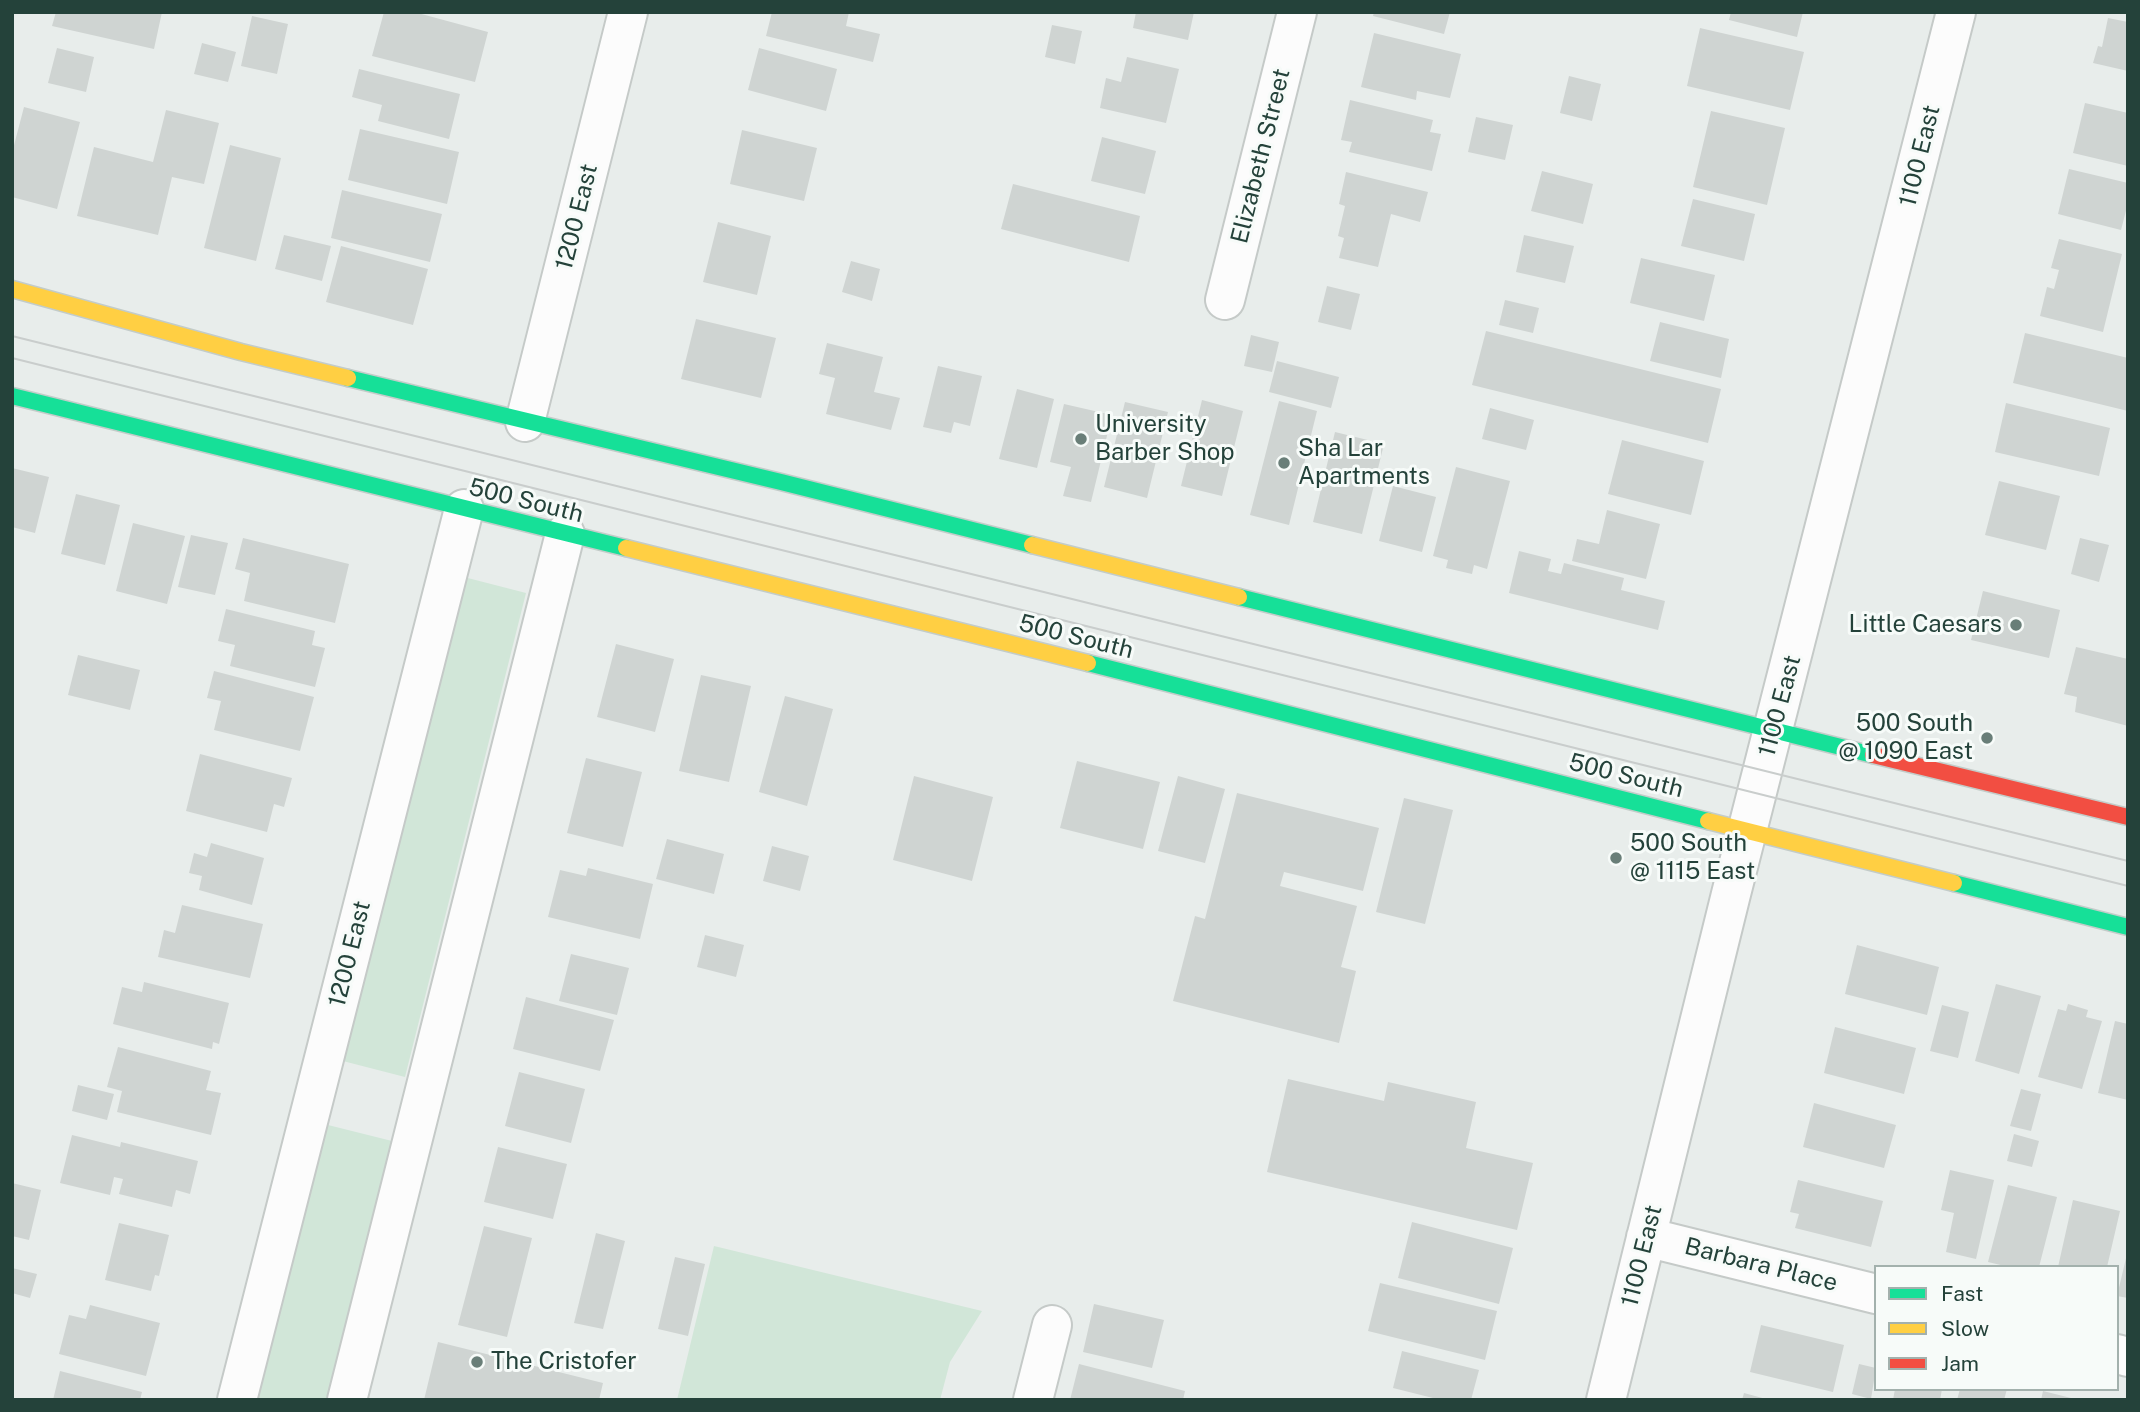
<!DOCTYPE html>
<style>
body{margin:0}
#map{position:relative;width:2140px;height:1412px;overflow:hidden;background:#e8edeb;font-family:"Public Sans",sans-serif}
canvas{display:block}
.frame{position:absolute;inset:0;border:14px solid #24423a;pointer-events:none}
.legend{position:absolute;left:1874px;top:1265px;width:245px;height:126px;box-sizing:border-box;background:#f7fbf9;border:2px solid #a3b1ad;margin:0;padding:9px 12px;list-style:none;font-size:21px;color:#24423a}
.legend li{display:flex;align-items:center;gap:14px;height:35px}
.legend b{width:35px;border:2px solid #a3b1ad}
</style>
<div id="map">
<canvas width="2140" height="1412"></canvas>
<div class="frame"></div>
<ul class="legend">
<li><b style="height:9px;background:#16e098"></b>Fast</li>
<li><b style="height:9px;background:#ffcf43"></b>Slow</li>
<li><b style="height:9px;background:#f24e42"></b>Jam</li>
</ul>
</div>
<script>
const context = document.querySelector('canvas').getContext('2d');
context.lineJoin = 'round';
function fill(path, color) { context.fillStyle = color; context.fill(path, 'evenodd'); }
function strokePath(path, color, width, dash) { context.strokeStyle = color; context.lineWidth = width; context.lineCap = dash ? 'butt' : 'round'; context.setLineDash(dash || []); context.stroke(path); }
function label(font, color, halo, rows, align = 'center') {
  context.font = font + ' "Public Sans",sans-serif'; context.lineWidth = 6; context.setLineDash([]); context.textBaseline = 'middle'; context.strokeStyle = halo; context.fillStyle = color; for (const [text, x, y, turn = 0] of rows) {
    context.save(); context.translate(x, y); context.rotate((+turn || 0) * Math.PI / 180); context.textAlign = isNaN(turn) ? turn : align; if (halo) context.strokeText(text, 0, 0); context.fillText(text, 0, 0); context.restore();
  }
}
fill(new Path2D(`
 M 460,576 L 526,593 L 405,1077 L 339,1060 Z
 M 324,1124 L 392,1141 L 327,1400 L 254,1400 Z
 M 714,1246 L 982,1311 L 950,1362 L 940,1400 L 677,1400 Z`), '#d1e6d8');
fill(new Path2D(`
 M 56,12 L 162,12 L 154,49 L 52,26 Z
 M 384,12 L 414,12 L 488,32 L 475,82 L 372,56 Z
 M 772,12 L 849,12 L 846,26 L 880,34 L 873,62 L 766,36 Z
 M 1136,12 L 1194,12 L 1188,40 L 1133,28 Z
 M 1374,12 L 1450,12 L 1444,34 L 1373,16 Z
 M 1731,12 L 1803,12 L 1797,37 L 1729,20 Z
 M 252,16 L 288,24 L 277,74 L 241,66 Z
 M 2108,18 L 2128,22 L 2128,71 L 2093,63 L 2098,46 L 2102,47 Z
 M 1052,25 L 1082,31 L 1075,64 L 1045,57 Z
 M 1700,28 L 1804,52 L 1790,110 L 1687,86 Z
 M 1374,33 L 1461,54 L 1450,98 L 1417,91 L 1416,100 L 1361,87 Z
 M 202,43 L 236,52 L 228,82 L 194,74 Z
 M 57,48 L 94,57 L 86,92 L 48,83 Z
 M 759,48 L 837,69 L 826,111 L 748,90 Z
 M 1127,57 L 1179,69 L 1166,123 L 1100,108 L 1106,78 L 1121,82 Z
 M 359,69 L 460,94 L 449,139 L 378,121 L 382,105 L 352,97 Z
 M 1569,76 L 1601,84 L 1592,121 L 1560,113 Z
 M 1350,100 L 1433,120 L 1430,132 L 1441,134 L 1432,171 L 1349,152 L 1352,142 L 1341,140 Z
 M 2085,103 L 2128,113 L 2128,166 L 2073,153 Z
 M 24,107 L 80,122 L 57,209 L 12,197 L 12,153 Z
 M 166,110 L 219,123 L 204,184 L 172,177 L 158,235 L 77,216 L 94,147 L 153,162 Z
 M 1711,111 L 1785,128 L 1767,205 L 1693,187 Z
 M 1476,117 L 1513,125 L 1505,160 L 1468,152 Z
 M 360,129 L 459,152 L 447,204 L 348,180 Z
 M 742,130 L 817,148 L 804,201 L 730,184 Z
 M 1102,137 L 1156,151 L 1145,194 L 1091,181 Z
 M 230,145 L 281,158 L 256,261 L 204,248 Z
 M 2069,169 L 2128,183 L 2128,203 L 2121,230 L 2058,214 Z
 M 1542,171 L 1593,184 L 1583,224 L 1531,211 Z
 M 1346,172 L 1428,192 L 1420,222 L 1391,214 L 1378,267 L 1339,258 L 1344,238 L 1338,236 L 1345,206 L 1339,204 Z
 M 1013,184 L 1140,216 L 1129,262 L 1001,229 Z
 M 342,190 L 442,214 L 430,262 L 331,238 Z
 M 1693,199 L 1755,214 L 1744,261 L 1681,246 Z
 M 718,222 L 771,236 L 757,295 L 703,282 Z
 M 284,235 L 331,246 L 322,281 L 275,269 Z
 M 1524,235 L 1574,246 L 1565,283 L 1516,272 Z
 M 2059,239 L 2122,254 L 2103,332 L 2040,316 L 2047,287 L 2054,289 L 2059,270 L 2051,268 Z
 M 341,246 L 428,269 L 413,325 L 326,302 Z
 M 1641,258 L 1715,275 L 1704,321 L 1630,303 Z
 M 851,261 L 880,269 L 872,301 L 842,292 Z
 M 1327,286 L 1360,294 L 1351,330 L 1318,322 Z
 M 1505,300 L 1539,308 L 1533,333 L 1499,325 Z
 M 696,319 L 776,338 L 761,398 L 681,379 Z
 M 1660,322 L 1729,339 L 1721,378 L 1650,361 Z
 M 1486,331 L 1721,389 L 1708,443 L 1472,385 Z
 M 2025,333 L 2128,358 L 2128,411 L 2013,383 Z
 M 1251,335 L 1279,342 L 1272,372 L 1244,366 Z
 M 827,343 L 883,357 L 874,392 L 900,398 L 891,430 L 826,414 L 835,378 L 819,374 Z
 M 1277,361 L 1339,377 L 1331,408 L 1269,392 Z
 M 938,366 L 982,376 L 970,426 L 954,422 L 951,433 L 923,427 Z
 M 1017,389 L 1054,399 L 1037,468 L 999,459 Z
 M 1202,400 L 1243,411 L 1222,496 L 1181,486 Z
 M 1279,401 L 1317,411 L 1289,525 L 1250,515 Z
 M 1125,402 L 1168,412 L 1147,498 L 1104,487 Z
 M 2006,403 L 2110,428 L 2099,476 L 1995,452 Z
 M 1064,404 L 1112,415 L 1091,502 L 1063,496 L 1071,467 L 1050,462 Z
 M 1490,408 L 1534,420 L 1526,450 L 1482,439 Z
 M 1335,432 L 1384,444 L 1362,534 L 1313,522 Z
 M 1622,440 L 1704,461 L 1691,515 L 1608,494 Z
 M 1456,467 L 1510,481 L 1487,569 L 1474,565 L 1472,574 L 1446,568 L 1448,560 L 1433,556 Z
 M 12,468 L 49,477 L 35,533 L 12,527 Z
 M 1999,481 L 2060,496 L 2046,550 L 1985,535 Z
 M 1393,486 L 1436,497 L 1422,552 L 1379,541 Z
 M 76,494 L 120,505 L 105,565 L 61,554 Z
 M 1607,510 L 1660,524 L 1646,579 L 1572,561 L 1577,539 L 1599,544 Z
 M 133,523 L 185,536 L 167,604 L 116,591 Z
 M 191,535 L 228,543 L 215,595 L 178,587 Z
 M 243,538 L 349,564 L 335,623 L 244,601 L 250,573 L 235,569 Z
 M 2080,538 L 2109,545 L 2099,582 L 2071,574 Z
 M 1519,551 L 1551,559 L 1548,571 L 1561,574 L 1564,563 L 1624,578 L 1621,590 L 1665,601 L 1658,630 L 1509,593 Z
 M 1983,591 L 2060,610 L 2049,658 L 1971,640 Z
 M 226,609 L 315,631 L 312,645 L 325,648 L 315,687 L 230,666 L 235,645 L 218,641 Z
 M 616,644 L 674,659 L 655,732 L 597,717 Z
 M 2076,647 L 2128,659 L 2128,726 L 2075,712 L 2077,697 L 2064,694 Z
 M 78,655 L 140,670 L 130,710 L 68,695 Z
 M 214,671 L 314,697 L 300,751 L 214,730 L 221,701 L 207,698 Z
 M 701,675 L 751,686 L 729,782 L 679,771 Z
 M 785,696 L 833,709 L 807,806 L 759,792 Z
 M 200,754 L 292,778 L 284,807 L 274,804 L 267,832 L 186,811 Z
 M 586,758 L 642,772 L 623,847 L 567,833 Z
 M 1077,761 L 1160,782 L 1143,849 L 1060,828 Z
 M 914,776 L 993,797 L 972,881 L 893,860 Z
 M 1178,776 L 1225,789 L 1205,863 L 1158,851 Z
 M 1237,793 L 1379,828 L 1363,891 L 1284,872 L 1280,886 L 1357,906 L 1341,967 L 1356,971 L 1339,1043 L 1173,1001 L 1195,916 L 1205,919 Z
 M 1404,798 L 1453,810 L 1425,924 L 1376,912 Z
 M 667,839 L 724,854 L 714,894 L 656,879 Z
 M 211,843 L 264,858 L 252,905 L 199,890 L 202,876 L 189,873 L 194,853 L 207,857 Z
 M 772,846 L 809,856 L 800,891 L 763,881 Z
 M 588,868 L 653,884 L 640,939 L 548,917 L 560,870 L 586,876 Z
 M 182,905 L 263,924 L 250,978 L 158,957 L 164,930 L 175,933 Z
 M 705,935 L 744,945 L 736,977 L 697,967 Z
 M 1857,945 L 1939,967 L 1927,1015 L 1845,994 Z
 M 571,954 L 629,968 L 617,1015 L 559,1001 Z
 M 144,982 L 229,1003 L 219,1044 L 213,1042 L 212,1049 L 113,1024 L 122,987 L 142,992 Z
 M 1996,984 L 2041,996 L 2019,1074 L 1975,1061 Z
 M 526,997 L 614,1020 L 600,1071 L 513,1049 Z
 M 2068,1004 L 2088,1010 L 2086,1017 L 2102,1021 L 2082,1089 L 2038,1077 L 2058,1009 L 2066,1011 Z
 M 1942,1005 L 1969,1012 L 1958,1058 L 1930,1051 Z
 M 2115,1021 L 2128,1024 L 2128,1100 L 2098,1093 Z
 M 1835,1027 L 1916,1048 L 1904,1094 L 1824,1073 Z
 M 118,1047 L 211,1071 L 206,1090 L 221,1093 L 211,1135 L 117,1112 L 122,1091 L 107,1087 Z
 M 519,1072 L 585,1089 L 571,1143 L 505,1126 Z
 M 1288,1079 L 1384,1101 L 1388,1082 L 1476,1102 L 1466,1148 L 1533,1163 L 1517,1230 L 1267,1172 Z
 M 78,1085 L 114,1094 L 107,1120 L 72,1111 Z
 M 2021,1089 L 2041,1094 L 2031,1131 L 2010,1126 Z
 M 1814,1103 L 1896,1125 L 1884,1168 L 1803,1147 Z
 M 2014,1134 L 2039,1141 L 2032,1167 L 2007,1161 Z
 M 72,1135 L 120,1147 L 121,1142 L 198,1161 L 190,1194 L 176,1190 L 172,1207 L 119,1194 L 123,1179 L 114,1177 L 110,1195 L 60,1183 Z
 M 498,1147 L 567,1164 L 553,1219 L 484,1202 Z
 M 1950,1170 L 1994,1180 L 1976,1259 L 1946,1252 L 1954,1213 L 1941,1210 Z
 M 1798,1180 L 1883,1201 L 1871,1247 L 1795,1228 L 1799,1214 L 1790,1212 Z
 M 12,1183 L 41,1190 L 29,1240 L 12,1236 Z
 M 2008,1185 L 2057,1197 L 2039,1267 L 2009,1267 L 1988,1262 Z
 M 2073,1200 L 2120,1211 L 2107,1267 L 2058,1267 Z
 M 1412,1222 L 1513,1248 L 1499,1304 L 1398,1278 Z
 M 119,1223 L 169,1235 L 159,1276 L 155,1275 L 151,1291 L 105,1280 Z
 M 484,1226 L 532,1238 L 507,1337 L 458,1325 Z
 M 596,1233 L 625,1241 L 603,1329 L 574,1323 Z
 M 2127,1254 L 2128,1254 L 2128,1298 L 2117,1296 Z
 M 675,1257 L 705,1264 L 688,1336 L 658,1329 Z
 M 12,1268 L 37,1274 L 30,1298 L 12,1293 Z
 M 1380,1283 L 1497,1311 L 1485,1360 L 1368,1331 Z
 M 1094,1304 L 1164,1320 L 1152,1368 L 1083,1352 Z
 M 90,1305 L 160,1323 L 146,1376 L 59,1354 L 69,1315 L 86,1319 Z
 M 1761,1325 L 1844,1345 L 1833,1392 L 1750,1372 Z
 M 438,1342 L 603,1383 L 599,1400 L 424,1400 Z
 M 1402,1351 L 1479,1370 L 1471,1400 L 1441,1400 L 1393,1388 Z
 M 1079,1364 L 1185,1391 L 1183,1400 L 1070,1400 Z
 M 1859,1364 L 1876,1368 L 1871,1399 L 1852,1394 Z
 M 60,1371 L 142,1392 L 140,1400 L 53,1400 Z
 M 1895,1389 L 1942,1389 L 1940,1400 L 1893,1400 Z
 M 1960,1389 L 2007,1389 L 2004,1400 L 1957,1400 Z
 M 2043,1391 L 2071,1398 L 2070,1400 L 2041,1400 Z
 M 1744,1393 L 1766,1399 L 1766,1400 L 1742,1400 Z`), '#cfd4d2');
const street = new Path2D(`
 M 1225,300 L 1297,12
 M 525,422 L 628,12
 M 1646,1237 L 1876,1294
 M 2117,1354 L 2128,1357
 M 237,1400 L 464,509
 M 347,1400 L 565,534
 M 1033,1400 L 1052,1325
 M 1606,1400 L 1731,894 L 1956,12`);
const fast = new Path2D(`
 M 348,378 L 781,482 L 1032,545
 M 12,396 L 626,548
 M 1239,597 L 1873,755
 M 1088,663 L 1708,821
 M 1954,883 L 2128,927`);
const slow = new Path2D(`
 M 12,289 L 241,352 L 348,378
 M 1032,545 L 1239,597
 M 626,548 L 1088,663
 M 1708,821 L 1954,883`);
const jam = new Path2D(`
 M 1873,755 L 2128,817`);
strokePath(street, '#c5cac8', 42);
strokePath(fast, '#c3ccc9', 19);
strokePath(slow, '#c3ccc9', 19);
strokePath(jam, '#c3ccc9', 19);
strokePath(street, '#fcfcfc', 38);
strokePath(fast, '#16e098', 16);
strokePath(slow, '#ffcf43', 16);
strokePath(jam, '#f24e42', 16);
strokePath(new Path2D(`
 M 12,336 L 2128,861
 M 12,358 L 2128,886`), '#c9cdcc', 2);
for (const [x, y, r, color] of [
 [1081,439,7,"#697e78"],
 [1284,463,7,"#697e78"],
 [2016,625,7,"#697e78"],
 [1987,738,7,"#697e78"],
 [1616,858,7,"#697e78"],
 [477,1362,7,"#697e78"]
]) { const dot = new Path2D(); dot.arc(x, y, r, 0, 2 * Math.PI); context.fillStyle = color; context.fill(dot); strokePath(dot, '#f7fbf9', 2.5); }
label('24px', '#24423a', '#f7fbf9', [
 ["Elizabeth Street",1261,156,-76],
 ["1100 East",1920,156,-76],
 ["1200 East",577,217,-76],
 ["500 South",526,501,14],
 ["500 South",1076,637,14],
 ["1100 East",1780,706,-75],
 ["500 South",1626,776,14],
 ["1200 East",350,954,-76],
 ["1100 East",1642,1256,-76],
 ["Barbara Place",1761,1265,14]
]);
label('24px', '#24423a', '#f7fbf9', [
 ["University",1095,425],
 ["Barber Shop",1095,453],
 ["Sha Lar",1298,449],
 ["Apartments",1298,477],
 ["Little Caesars",2002,625,"right"],
 ["500 South",1973,724,"right"],
 ["@ 1090 East",1973,752,"right"],
 ["500 South",1630,844],
 ["@ 1115 East",1630,872],
 ["The Cristofer",491,1362]
], 'left');
</script>
